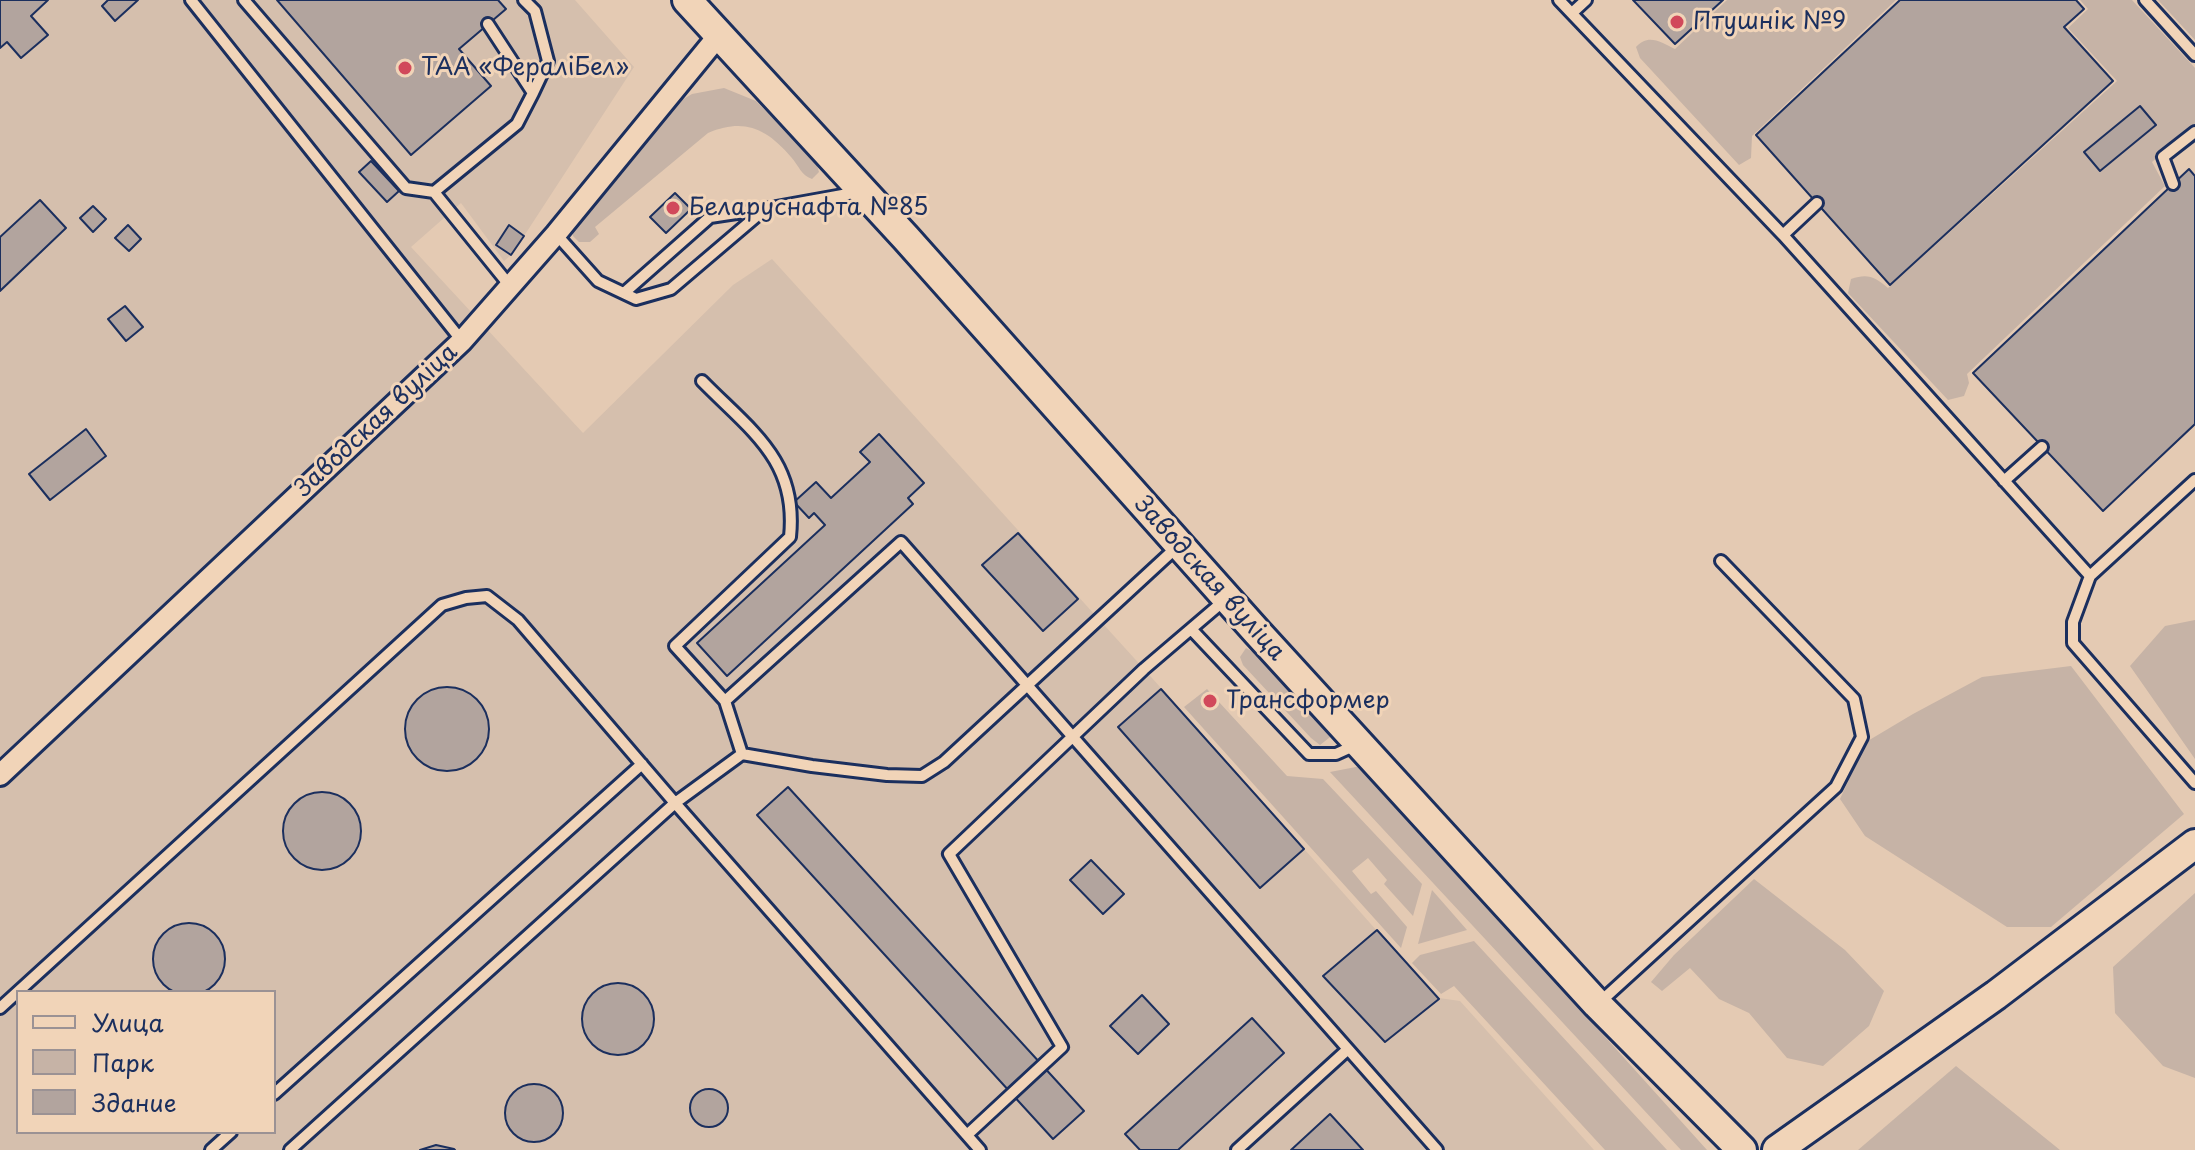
<!DOCTYPE html>
<meta charset="utf-8">
<style>
body{margin:0}
#map{position:relative;width:2195px;height:1150px;overflow:hidden;background:#e4cab3;font-family:"Playpen Sans",sans-serif}
canvas{display:block}
.legend{position:absolute;left:16px;top:990px;width:260px;height:144px;box-sizing:border-box;background:#f1d4b8;border:2px solid #9b9294;margin:0;padding:10px 14px;list-style:none;font-size:24px;color:#1b2f5e}
.legend li{display:flex;align-items:center;gap:16px;height:40px}
.legend b{width:40px;border:2px solid #9b9294}
</style>
<div id="map">
<canvas width="2195" height="1150"></canvas>
<ul class="legend">
<li><b style="height:10px;background:#f1d4b8"></b>Улица</li>
<li><b style="height:22px;background:#c6b3a6"></b>Парк</li>
<li><b style="height:22px;background:#b2a49e"></b>Здание</li>
</ul>
</div>
<script>
const context = document.querySelector('canvas').getContext('2d');
context.lineJoin = 'round';
function fill(path, color) { context.fillStyle = color; context.fill(path, 'evenodd'); }
function strokePath(path, color, width, dash) { context.strokeStyle = color; context.lineWidth = width; context.lineCap = dash ? 'butt' : 'round'; context.setLineDash(dash || []); context.stroke(path); }
function label(font, color, halo, rows, align = 'center') {
  context.font = font + ' "Playpen Sans",sans-serif'; context.lineWidth = 6; context.setLineDash([]); context.textBaseline = 'middle'; context.strokeStyle = halo; context.fillStyle = color; for (const [text, x, y, turn = 0] of rows) {
    context.save(); context.translate(x, y); context.rotate((+turn || 0) * Math.PI / 180); context.textAlign = isNaN(turn) ? turn : align; if (halo) context.strokeText(text, 0, 0); context.fillText(text, 0, 0); context.restore();
  }
}
fill(new Path2D(`
 M 0,0 L 575,0 L 634,67 L 524,236 L 511,255 L 504,261 L 461,203 L 411,247 L 583,433 L 733,285 L 772,259 L 1144,669 L 1402,959 L 1439,998 L 1460,1001 L 1594,1150 L 0,1150 ZM 18,992 L 274,992 L 274,1132 L 18,1132 Z`), '#d5bfad');
fill(new Path2D(`
 M 1727,0 L 1896,0 L 1752,136 L 1751,158 L 1739,165 L 1640,58 L 1636,47 C 1648,33 1661,42 1675,49 Z
 M 2080,0 L 2132,0 L 2195,68 L 2195,124 L 2152,162 L 2165,186 L 1967,374 L 1969,383 L 1964,396 L 1948,400 L 1848,293 L 1851,279 C 1868,273 1875,277 1888,288 L 2117,81 L 2068,28 L 2088,9 Z
 M 2158,0 L 2195,0 L 2195,40 Z
 M 724,88 L 756,101 L 816,162 L 819,172 L 812,179 C 801,175 799,166 791,157 C 766,128 744,118 708,133 L 595,227 L 599,234 L 590,242 L 579,242 L 573,236 L 573,226 L 579,217 L 680,101 L 692,94 Z
 M 2195,620 L 2195,759 L 2130,666 L 2165,626 Z
 M 1246,648 L 1258,655 L 1334,734 L 1320,745 L 1311,738 L 1243,665 L 1240,657 Z
 M 2071,666 L 2184,814 L 2051,927 L 2007,927 L 1865,836 L 1840,799 L 1866,742 L 1913,714 L 1982,677 Z
 M 1207,689 L 1287,776 L 1323,779 L 1422,884 L 1413,916 L 1384,884 L 1387,880 L 1368,858 L 1352,871 L 1371,894 L 1376,891 L 1407,927 L 1401,948 L 1184,707 Z
 M 1361,766 L 1707,1150 L 1681,1150 L 1330,772 Z
 M 1754,879 L 1845,950 L 1884,991 L 1869,1026 L 1823,1066 L 1787,1058 L 1749,1013 L 1719,999 L 1690,968 L 1662,991 L 1651,982 L 1674,955 Z
 M 1432,890 L 1467,930 L 1418,944 Z
 M 2195,893 L 2195,1078 L 2163,1066 L 2115,1013 L 2113,967 Z
 M 1474,941 L 1667,1150 L 1605,1150 L 1454,986 L 1441,994 L 1412,963 L 1420,955 Z
 M 1956,1066 L 2060,1150 L 1858,1150 Z`), '#c6b3a6');
const building = new Path2D(`
 M 0,0 L 48,0 L 31,16 L 48,35 L 21,58 L 7,42 L 0,48 Z
 M 108,0 L 138,0 L 115,21 L 102,6 Z
 M 277,0 L 498,0 L 506,9 L 459,49 L 491,86 L 411,155 Z
 M 1633,0 L 1723,0 L 1675,44 Z
 M 1900,0 L 2076,0 L 2084,9 L 2064,27 L 2113,81 L 1890,285 L 1756,135 Z
 M 2140,106 L 2156,125 L 2100,171 L 2084,152 Z
 M 371,161 L 399,191 L 387,202 L 359,172 Z
 M 2189,169 L 2195,176 L 2195,424 L 2103,511 L 1973,373 Z
 M 675,193 L 691,209 L 666,233 L 650,217 Z
 M 40,200 L 66,228 L 0,291 L 0,237 Z
 M 93,206 L 106,219 L 93,232 L 80,218 Z
 M 128,225 L 141,239 L 129,251 L 115,238 Z
 M 509,225 L 524,236 L 511,255 L 496,245 Z
 M 125,306 L 143,327 L 126,341 L 108,319 Z
 M 86,429 L 106,456 L 50,500 L 29,474 Z
 M 879,434 L 924,483 L 908,498 L 913,504 L 727,676 L 697,643 L 825,525 L 814,513 L 809,518 L 794,502 L 816,482 L 831,498 L 870,462 L 860,452 Z
 M 1018,533 L 1078,599 L 1043,631 L 982,565 Z
 M405 729a42 42 0 1 1 84 0a42 42 0 1 1-84 0Z
 M 1161,689 L 1304,849 L 1260,888 L 1118,727 Z
 M 788,787 L 1084,1111 L 1053,1139 L 757,815 Z
 M283 831a39 39 0 1 1 78 0a39 39 0 1 1-78 0Z
 M 1091,860 L 1124,894 L 1103,914 L 1070,880 Z
 M153 959a36 36 0 1 1 72 0a36 36 0 1 1-72 0Z
 M 1377,930 L 1439,999 L 1385,1042 L 1323,976 Z
 M582 1019a36 36 0 1 1 72 0a36 36 0 1 1-72 0Z
 M 1142,995 L 1169,1024 L 1138,1054 L 1110,1026 Z
 M 1252,1018 L 1284,1053 L 1178,1150 L 1140,1150 L 1125,1134 Z
 M505 1113a29 29 0 1 1 58 0a29 29 0 1 1-58 0Z
 M690 1108a19 19 0 1 1 38 0a19 19 0 1 1-38 0Z
 M 1330,1114 L 1363,1150 L 1291,1150 Z
 M 436,1145 L 454,1149 L 455,1150 L 420,1150 Z`);
fill(building, '#b2a49e');
strokePath(building, '#1b2f5e', 2);
const lane = new Path2D(`
 M 191,0 L 462,341
 M 244,0 L 406,188 L 434,192
 M 524,0 L 535,11 L 548,61 L 533,93
 M 1559,0 L 1783,235 L 2090,576 L 2195,480
 M 2145,0 L 2195,55
 M 1572,13 L 1586,0
 M 488,24 L 533,93 L 517,124 L 434,192 L 510,286
 M 2173,184 L 2163,157 L 2195,132
 M 556,234 L 598,281 L 636,299 L 671,289 L 765,209 L 859,192
 M 1783,235 L 1817,203
 M 624,293 L 710,217 L 763,209
 M 702,381 C 751,431 798,460 790,537 L 675,646 L 725,701
 M 2004,481 L 2042,447
 M 2090,576 L 2073,622 L 2073,643 L 2195,783
 M 1192,630 L 1309,754 L 1336,754 L 1358,744
 M 742,754 L 725,701 L 901,542 L 1437,1150
 M 1599,1003 L 1836,787 L 1862,737 L 1854,699 L 1721,561
 M 0,1008 L 442,605 L 466,598 L 487,596 L 518,620 L 675,803 L 980,1150
 M 274,1094 L 642,764
 M 967,1135 L 1062,1047 L 949,854 L 1144,669 L 1226,599
 M 211,1150 L 231,1132
 M 290,1150 L 675,803 L 742,754 L 812,766 L 887,775 L 922,776 L 944,762 L 1178,546
 M 1237,1150 L 1347,1050`);
const street = new Path2D(`
 M 0,775 L 462,341 L 556,234 L 719,35`);
const secondary = new Path2D(`
 M 687,0 L 906,238 L 1257,632 L 1597,1004 L 1742,1150
 M 1777,1150 L 1996,995 L 2195,844`);
strokePath(lane, '#1b2f5e', 16);
strokePath(street, '#1b2f5e', 26);
strokePath(secondary, '#1b2f5e', 34);
strokePath(lane, '#f1d4b8', 10);
strokePath(street, '#f1d4b8', 20);
strokePath(secondary, '#f1d4b8', 28);
for (const [x, y, r, color] of [
 [1677,22,8,"#d1495b"],
 [405,68,8,"#d1495b"],
 [673,208,8,"#d1495b"],
 [1210,701,8,"#d1495b"]
]) { const dot = new Path2D(); dot.arc(x, y, r, 0, 2 * Math.PI); context.fillStyle = color; context.fill(dot); strokePath(dot, '#f1d4b8', 3); }
label('24px', '#1b2f5e', '#f1d4b8', [
 ["Птушнік №9",1693,22],
 ["ТАА «ФераліБел»",421,68],
 ["Беларуснафта №85",689,208],
 ["Трансформер",1226,701]
], 'left');
label('24px', '#1b2f5e', '#f1d4b8', [
 ["Заводская вуліца",377,421,-43],
 ["Заводская вуліца",1209,579,48]
]);
</script>
